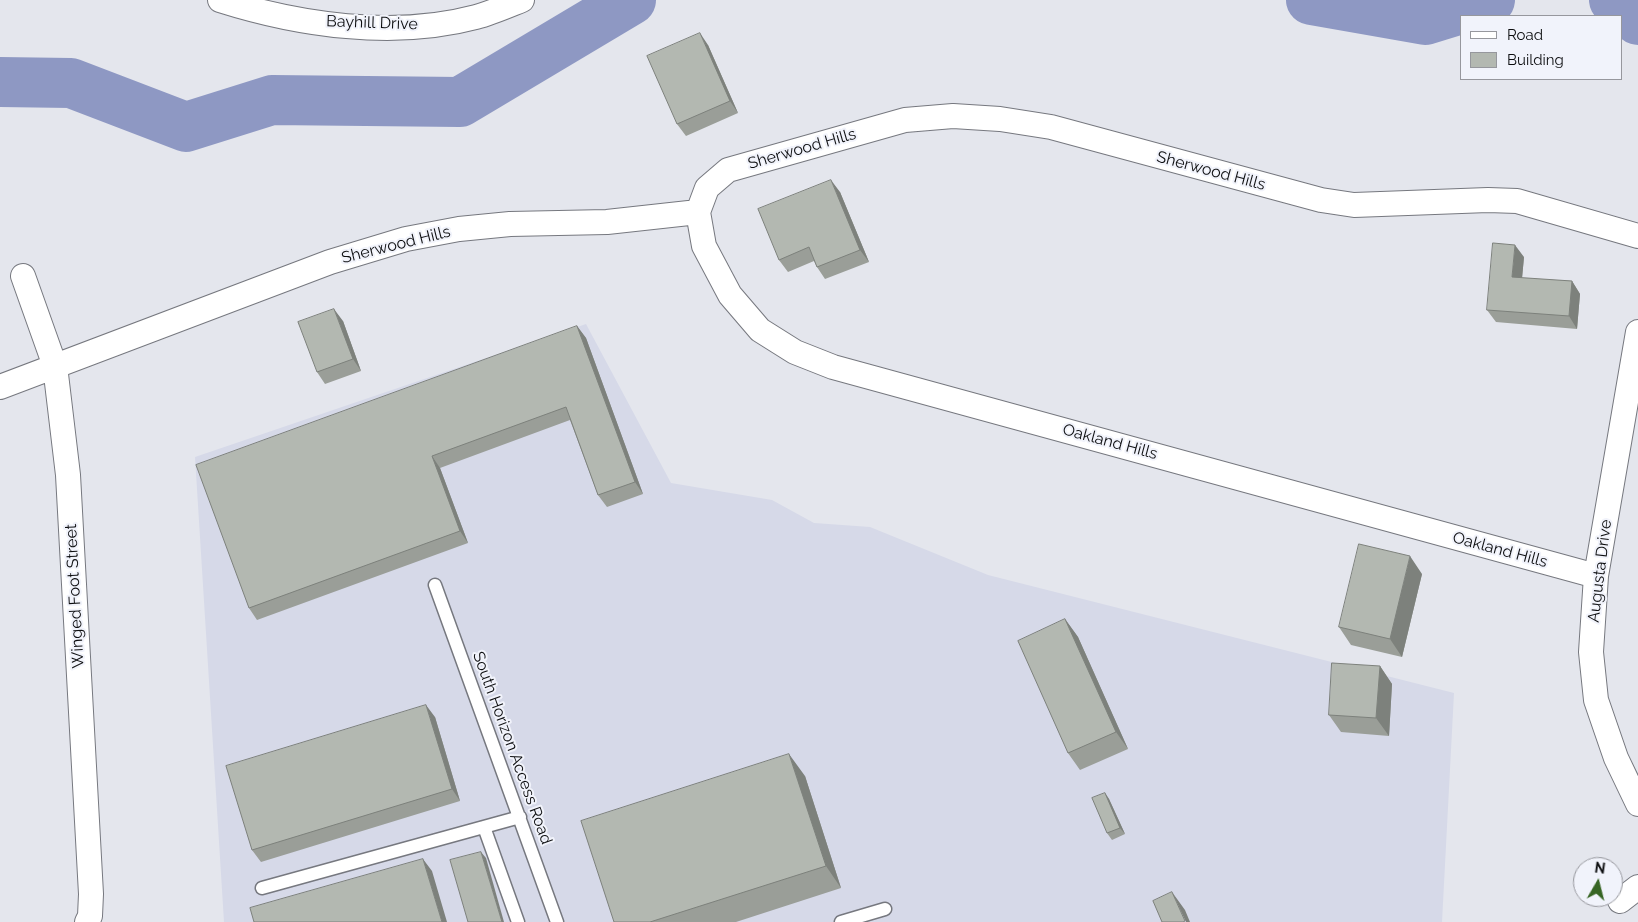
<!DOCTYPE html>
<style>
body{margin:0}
#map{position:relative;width:1638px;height:922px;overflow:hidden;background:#e4e6ed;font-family:Raleway,sans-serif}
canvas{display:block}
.legend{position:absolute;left:1460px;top:15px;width:162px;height:65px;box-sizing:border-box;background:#f1f3fb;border:1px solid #96979d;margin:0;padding:6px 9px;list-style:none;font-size:15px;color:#0d0e10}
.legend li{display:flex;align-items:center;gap:10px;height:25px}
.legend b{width:25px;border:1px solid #96979d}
.north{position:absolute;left:1573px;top:857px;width:50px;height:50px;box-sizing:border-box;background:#f1f3fb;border:1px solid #96979d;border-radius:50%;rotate:8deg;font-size:14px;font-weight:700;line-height:20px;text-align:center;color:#0d0e10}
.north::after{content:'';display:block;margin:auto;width:18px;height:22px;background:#376524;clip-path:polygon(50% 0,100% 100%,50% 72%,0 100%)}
</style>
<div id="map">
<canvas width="1638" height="922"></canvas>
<ul class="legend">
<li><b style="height:6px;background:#fff"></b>Road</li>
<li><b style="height:14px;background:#b3b8b1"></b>Building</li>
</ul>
<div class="north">N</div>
</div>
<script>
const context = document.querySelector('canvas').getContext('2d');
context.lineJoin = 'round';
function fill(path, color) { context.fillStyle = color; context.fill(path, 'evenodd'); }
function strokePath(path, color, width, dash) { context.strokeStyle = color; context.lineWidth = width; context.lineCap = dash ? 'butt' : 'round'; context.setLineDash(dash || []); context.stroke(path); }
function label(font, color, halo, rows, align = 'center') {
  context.font = font + ' Raleway,sans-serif'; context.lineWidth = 4; context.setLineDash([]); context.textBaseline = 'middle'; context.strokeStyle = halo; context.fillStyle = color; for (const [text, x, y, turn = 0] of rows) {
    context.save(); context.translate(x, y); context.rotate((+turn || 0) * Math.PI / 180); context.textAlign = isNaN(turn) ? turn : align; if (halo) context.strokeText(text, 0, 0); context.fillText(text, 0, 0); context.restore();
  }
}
fill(new Path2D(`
 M 586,324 L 671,483 L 772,500 L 814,523 L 870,527 L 988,575 L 1454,693 L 1442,922 L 224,922 L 195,457 Z`), '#d6d9e8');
strokePath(new Path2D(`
 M 1311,0 L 1425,20 L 1490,0
 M 1614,0 L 1638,20
 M 0,82 L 71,83 L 186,127 L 272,100 L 460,102 L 631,0`), '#8e98c3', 50);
const lane = new Path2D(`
 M 435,585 L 557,922
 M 484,827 L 518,922
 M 262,888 L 520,817
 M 841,922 L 885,909`);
const street = new Path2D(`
 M 220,0 C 299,25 394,39 476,17 C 491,13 507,6 522,0
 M 698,212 L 704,246 L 730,295 L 760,330 L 795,352 L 833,367 L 1596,576
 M 698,212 L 707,188 L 728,170 L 905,120 L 953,116 L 1000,119 L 1051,127 L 1321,200 L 1354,205 L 1488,200 L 1517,201 L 1638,236
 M 23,276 L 55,366 L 68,475 L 91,894 L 90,916 L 87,922
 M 1638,332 L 1596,576 L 1591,652 L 1596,700 L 1616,758 L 1638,804
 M 0,387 L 330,262 L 406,239 L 459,229 L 510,224 L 607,222 L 698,212
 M 1620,901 L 1638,887`);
strokePath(lane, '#76787f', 15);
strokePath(street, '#76787f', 26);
strokePath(lane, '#fff', 12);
strokePath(street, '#fff', 24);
fill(new Path2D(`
 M 708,45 L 738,113 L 686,136 L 677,124 Z
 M 840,192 L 869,262 L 825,279 L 817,267 L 814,261 L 788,272 L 779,260 Z
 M 1524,257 L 1522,278 L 1572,281 L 1580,294 L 1577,329 L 1496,322 L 1487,310 Z
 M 343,321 L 361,371 L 325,384 L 317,372 Z
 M 577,326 L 586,338 L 643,494 L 607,507 L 598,495 L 570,420 L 440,468 L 468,543 L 257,620 L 249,608 Z
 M 1422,574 L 1402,657 L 1351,645 L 1339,627 Z
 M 1065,619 L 1078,637 L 1128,749 L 1080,770 L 1068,753 Z
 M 1380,666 L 1392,684 L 1389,736 L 1341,732 L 1329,715 Z
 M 435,717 L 460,801 L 261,862 L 252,850 Z
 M 805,776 L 841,888 L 736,922 L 614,922 Z
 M 1105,793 L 1109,799 L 1125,834 L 1112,840 L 1107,833 Z`), '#9a9e98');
fill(new Path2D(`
 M 700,33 L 708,45 L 738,113 L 730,101 Z
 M 831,180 L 840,192 L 869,262 L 860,250 Z
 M 1515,245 L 1524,257 L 1521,289 L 1512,277 Z
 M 1572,281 L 1580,294 L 1577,329 L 1569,316 Z
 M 334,309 L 343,321 L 361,371 L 353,359 Z
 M 577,326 L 586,338 L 643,494 L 635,482 Z
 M 432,456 L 440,468 L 468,543 L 460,531 Z
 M 1410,556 L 1422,574 L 1402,657 L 1390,639 Z
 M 1065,619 L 1078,637 L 1128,749 L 1116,732 Z
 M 1380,666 L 1392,684 L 1389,736 L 1376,718 Z
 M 426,705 L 435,717 L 460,801 L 452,789 Z
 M 789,754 L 805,776 L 841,888 L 826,866 Z
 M 1105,793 L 1109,799 L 1125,834 L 1120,828 Z
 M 481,852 L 486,858 L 504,922 L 502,922 Z
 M 423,859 L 432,871 L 447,922 L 442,922 Z
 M 1172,892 L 1185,910 L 1190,922 L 1186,922 Z`), '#7d817c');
const building = new Path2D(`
 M 700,33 L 730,101 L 677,124 L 647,56 Z
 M 831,180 L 860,250 L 817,267 L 809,247 L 779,260 L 758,209 Z
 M 1493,243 L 1515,245 L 1512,277 L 1572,281 L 1569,316 L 1487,310 Z
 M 334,309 L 353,359 L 317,372 L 298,322 Z
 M 577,326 L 635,482 L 598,495 L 566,407 L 432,456 L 460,531 L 249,608 L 196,465 Z
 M 1359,544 L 1410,556 L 1390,639 L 1339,627 Z
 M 1065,619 L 1116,732 L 1068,753 L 1018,641 Z
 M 1332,663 L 1380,666 L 1376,718 L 1329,715 Z
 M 426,705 L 452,789 L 252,850 L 226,766 Z
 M 789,754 L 826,866 L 650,922 L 614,922 L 581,821 Z
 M 1105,793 L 1120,828 L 1107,833 L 1092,798 Z
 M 481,852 L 502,922 L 468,922 L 450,860 Z
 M 423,859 L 442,922 L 254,922 L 250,908 Z
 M 1172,892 L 1185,921 L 1183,922 L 1162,922 L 1153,901 Z`);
fill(building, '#b3b8b1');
strokePath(building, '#7d817c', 1);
label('16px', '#0d0e10', '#f1f3fb', [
 ["Bayhill Drive",372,23,2],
 ["Sherwood Hills",802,149,-16],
 ["Sherwood Hills",1211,171,15],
 ["Sherwood Hills",396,245,-14],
 ["Oakland Hills",1110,442,15],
 ["Oakland Hills",1500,550,15],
 ["Augusta Drive",1600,571,-83],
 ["Winged Foot Street",75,596,-93],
 ["South Horizon Access Road",512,748,70]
]);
</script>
